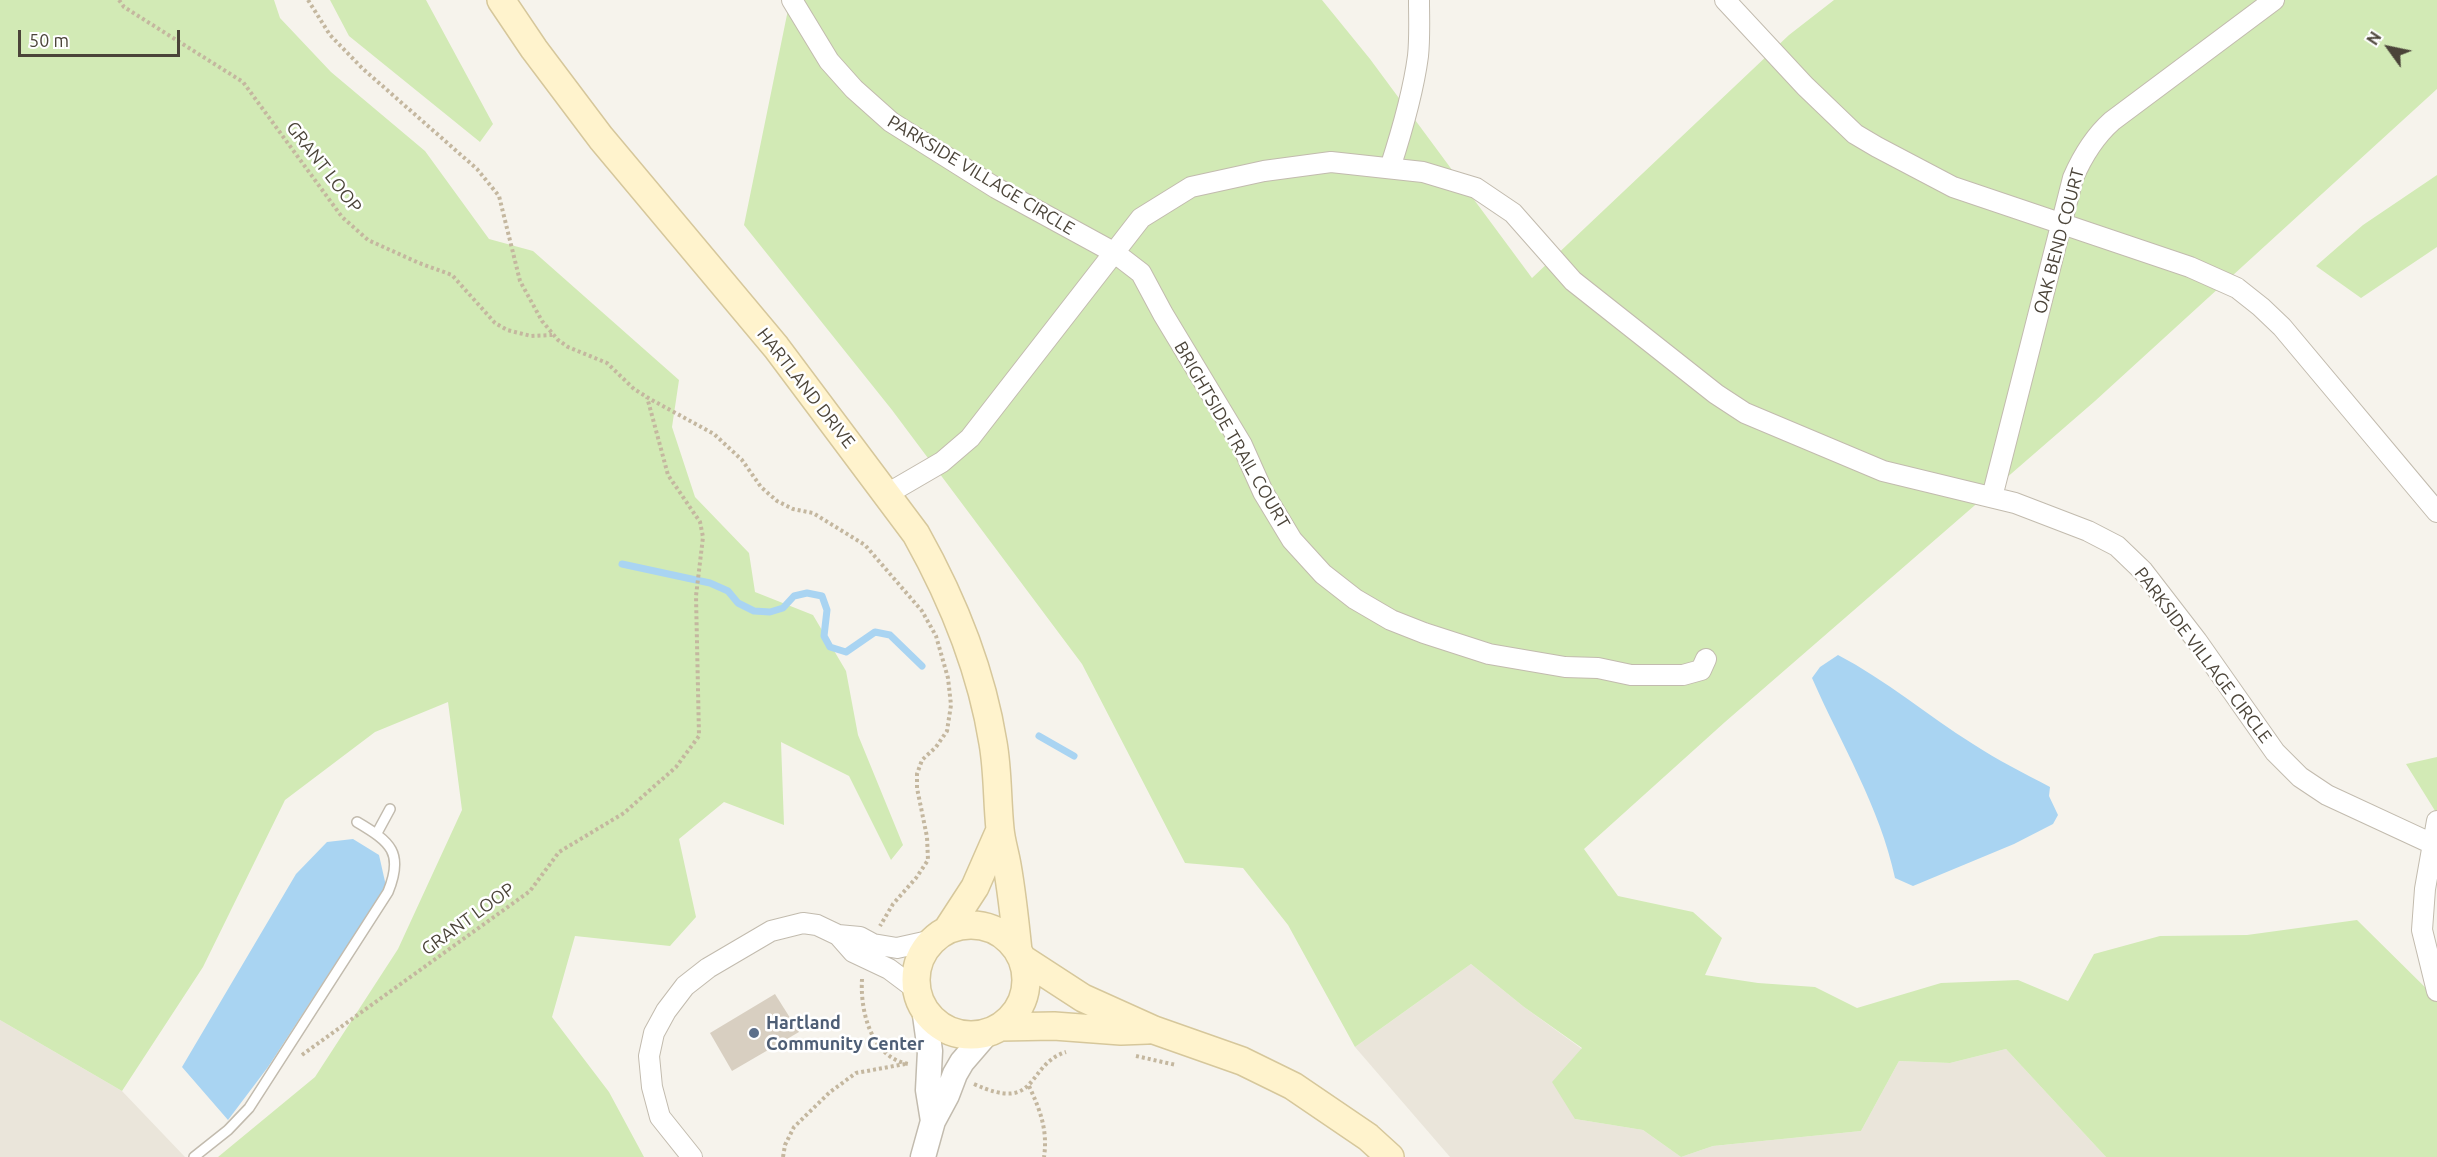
<!DOCTYPE html>
<style>
body{margin:0}
#map{position:relative;width:2437px;height:1157px;overflow:hidden;background:#f6f3ec;font-family:Ubuntu,sans-serif}
canvas{display:block}
.north{position:absolute;left:2359px;top:18px;width:60px;height:60px;-webkit-text-stroke:4px #fff;paint-order:stroke;rotate:303deg;font-size:16px;font-weight:700;line-height:24px;text-align:center;color:#4b4439}
.north::after{content:'';display:block;margin:auto;width:21px;height:27px;background:#4b4439;clip-path:polygon(50% 0,100% 100%,50% 72%,0 100%)}
.scale{position:absolute;left:18px;top:30px;width:162px;height:27px;box-sizing:border-box;border:3px solid #4b4439;border-top:0;padding-left:8px;font-size:18px;line-height:21px;white-space:nowrap;color:#4b4439;-webkit-text-stroke:4px #fff;paint-order:stroke}
</style>
<div id="map">
<canvas width="2437" height="1157"></canvas>
<div class="north">N</div>
<div class="scale">50 m</div>
</div>
<script>
const context = document.querySelector('canvas').getContext('2d');
context.lineJoin = 'round';
function fill(path, color) { context.fillStyle = color; context.fill(path, 'evenodd'); }
function strokePath(path, color, width, dash) { context.strokeStyle = color; context.lineWidth = width; context.lineCap = dash ? 'butt' : 'round'; context.setLineDash(dash || []); context.stroke(path); }
function label(font, color, halo, rows, align = 'center') {
  context.font = font + ' Ubuntu,sans-serif'; context.lineWidth = 5; context.setLineDash([]); context.textBaseline = 'middle'; context.strokeStyle = halo; context.fillStyle = color; for (const [text, x, y, turn = 0] of rows) {
    context.save(); context.translate(x, y); context.rotate((+turn || 0) * Math.PI / 180); context.textAlign = isNaN(turn) ? turn : align; if (halo) context.strokeText(text, 0, 0); context.fillText(text, 0, 0); context.restore();
  }
}
fill(new Path2D(`
 M 1471,964 L 1524,1007 L 1582,1049 L 1575,1119 L 1643,1130 L 1681,1157 L 1713,1146 L 1861,1131 L 1899,1061 L 1950,1063 L 2006,1049 L 2106,1157 L 1450,1157 L 1355,1047 Z
 M 0,1020 L 122,1091 L 185,1157 L 0,1157 Z`), '#eae5da');
fill(new Path2D(`
 M 0,0 L 274,0 L 280,18 L 331,72 L 425,151 L 489,239 L 533,251 L 679,380 L 672,427 L 695,497 L 749,553 L 755,592 L 813,615 L 846,671 L 858,735 L 903,845 L 891,860 L 849,776 L 781,742 L 784,825 L 724,802 L 679,839 L 696,917 L 670,946 L 575,936 L 552,1017 L 609,1092 L 644,1157 L 218,1157 L 315,1077 L 398,949 L 462,810 L 448,702 L 375,732 L 285,800 L 203,967 L 122,1091 L 0,1020 Z
 M 330,0 L 426,0 L 493,124 L 480,142 L 349,36 Z
 M 790,0 L 1322,0 L 1370,59 L 1532,278 L 1789,35 L 1834,0 L 2437,0 L 2437,89 L 2095,401 L 1725,722 L 1584,849 L 1618,896 L 1693,912 L 1722,938 L 1705,975 L 1758,983 L 1815,987 L 1857,1008 L 1941,983 L 2018,980 L 2068,1001 L 2094,954 L 2160,936 L 2247,935 L 2357,920 L 2437,999 L 2437,1157 L 2106,1157 L 2006,1049 L 1950,1063 L 1899,1061 L 1861,1131 L 1713,1146 L 1681,1157 L 1643,1130 L 1575,1119 L 1552,1082 L 1582,1048 L 1524,1007 L 1471,964 L 1355,1047 L 1288,925 L 1243,868 L 1185,863 L 1082,664 L 892,410 L 744,225 Z
 M 2437,175 L 2437,247 L 2361,298 L 2316,266 L 2363,225 Z
 M 2437,757 L 2437,814 L 2406,764 Z`), '#d2eab5');
fill(new Path2D(`
 M 1838,655 C 1886,680 1927,715 1973,744 C 1997,760 2024,773 2050,787 L 2049,796 L 2058,815 L 2053,824 L 2014,844 L 1913,886 L 1895,878 C 1880,807 1841,744 1812,678 L 1820,667 Z
 M 353,839 L 379,855 L 386,886 L 268,1067 L 228,1120 L 182,1067 L 296,874 L 327,842 Z`), '#a9d4f2');
strokePath(new Path2D(`
 M 622,564 L 710,583 L 728,591 L 738,603 L 754,611 L 770,612 L 783,608 L 794,596 L 807,593 L 822,596 L 827,610 L 824,636 L 830,647 L 846,652 L 875,632 L 890,635 L 922,666
 M 1039,736 L 1074,756`), '#a9d4f2', 7);
fill(new Path2D(`
 M 775,994 L 799,1032 L 732,1071 L 710,1033 Z`), '#d8cfc1');
const service = new Path2D(`
 M 377,833 L 390,809
 M 194,1157 L 228,1130 L 249,1108 L 388,892 C 404,853 391,842 357,822`);
const minor = new Path2D(`
 M 792,0 L 829,61 L 854,89 L 891,122 L 996,188 L 1115,253 L 1141,273 L 1163,314 L 1242,445 L 1263,492 L 1292,540 L 1323,574 L 1355,599 L 1391,620 L 1424,633 L 1489,654 L 1565,667 L 1598,668 L 1631,675 L 1683,675 L 1701,670 L 1706,659
 M 1725,0 L 1805,86 L 1855,134 L 1877,147 L 1953,187 L 2190,267 L 2237,288 L 2261,307 L 2282,327 L 2437,512
 M 1390,168 C 1402,131 1413,94 1418,56 C 1420,37 1419,18 1419,0
 M 887,494 L 942,462 L 970,438 L 1141,218 L 1191,187 L 1264,171 L 1331,162 L 1423,172 L 1476,188 L 1513,213 L 1573,281 L 1716,394 L 1745,413 L 1883,471 L 2015,503 L 2088,531 L 2117,546 L 2143,571 L 2197,641 L 2275,752 L 2300,777 L 2327,795 L 2437,846
 M 1992,497 L 2073,178 C 2083,155 2094,137 2112,121 L 2274,0
 M 2437,821 L 2425,889 L 2422,930 L 2437,991
 M 838,935 L 860,937 L 873,944 L 897,948 L 933,940
 M 692,1157 L 660,1117 L 652,1087 L 649,1056 L 654,1033 L 666,1011 L 685,986 L 708,968 L 771,931 L 803,923 L 817,925 L 838,935 L 853,952 L 889,969 L 917,990`);
const tertiary = new Path2D(`
 M 924,1008 L 930,1051 L 928,1090 L 933,1121
 M 923,1157 L 933,1121 L 947,1095 L 955,1074 L 962,1062 L 987,1033`);
const secondary = new Path2D(`
 M 501,0 L 534,49 L 601,138 L 776,347 L 916,534 C 953,600 981,668 993,743 C 998,771 997,800 1000,829 C 1001,841 1005,853 1007,865 C 1012,893 1015,922 1018,951
 M916 980a55 55 0 1 1 110 0a55 55 0 1 1-110 0Z
 M 947,930 L 975,887 L 1000,830
 M 1023,959 L 1083,998 L 1154,1030 L 1242,1061 L 1293,1086 L 1368,1137 L 1390,1157
 M 1000,1027 L 1054,1026 L 1121,1031 L 1147,1030`);
strokePath(service, '#c2bbae', 12);
strokePath(minor, '#c2bbae', 22);
strokePath(tertiary, '#c2bbae', 27);
strokePath(secondary, '#d6c79b', 30);
strokePath(new Path2D(`
 M 119,0 L 124,7 L 243,82 L 342,217 L 368,240 L 419,263 L 452,275 L 495,323 L 507,330 L 531,336 L 552,335
 M 308,0 L 330,35 L 362,68 L 477,169 L 499,196 L 520,281 L 542,321 L 558,340 L 568,347 L 607,363 L 634,389 L 650,399 L 714,434 L 742,460 L 761,487 L 777,501 L 793,509 L 813,513 L 865,545 L 922,611 L 936,636 L 948,678 L 951,705 L 947,731 L 936,747 L 922,760 L 917,774 L 917,788 L 927,837 L 928,860 L 916,878 L 893,904 L 880,926
 M 862,979 C 860,1011 871,1057 908,1064
 M 302,1055 L 530,891 L 559,852 L 624,813 L 676,767 L 699,736 L 696,596 L 703,537 L 700,522 L 668,475 L 647,397
 M 1136,1056 L 1176,1065
 M 974,1084 C 1040,1114 1025,1065 1066,1052
 M 1029,1086 C 1040,1110 1048,1130 1044,1157
 M 783,1157 L 785,1145 L 794,1127 L 830,1092 L 856,1073 L 905,1064`), '#c4b79f', 4, [3, 3]);
strokePath(service, '#fff', 9);
strokePath(minor, '#fff', 20);
strokePath(tertiary, '#fff', 24);
strokePath(secondary, '#fff3cd', 27);
for (const [x, y, r, color] of [
 [754,1033,6,"#5c6f8a"]
]) { const dot = new Path2D(); dot.arc(x, y, r, 0, 2 * Math.PI); context.fillStyle = color; context.fill(dot); strokePath(dot, '#fff', 2); }
label('18px', '#4b4439', '#fff', [
 ["GRANT LOOP",324,167,52],
 ["PARKSIDE VILLAGE CIRCLE",981,175,31],
 ["OAK BEND COURT",2059,241,-75],
 ["HARTLAND DRIVE",806,388,52],
 ["BRIGHTSIDE TRAIL COURT",1232,435,60],
 ["PARKSIDE VILLAGE CIRCLE",2203,655,53],
 ["GRANT LOOP",468,919,-36]
]);
label('bold 18px', '#4e5e75', '#fff', [
 ["Hartland",766,1023],
 ["Community Center",766,1044]
], 'left');
</script>
